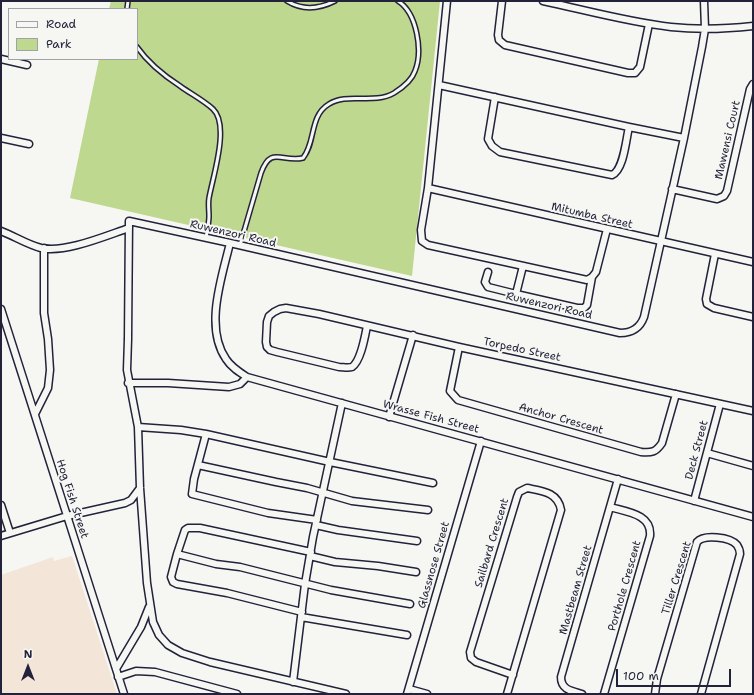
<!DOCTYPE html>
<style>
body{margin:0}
#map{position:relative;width:754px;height:695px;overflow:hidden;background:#f6f6f2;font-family:"Shantell Sans",sans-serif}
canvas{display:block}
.frame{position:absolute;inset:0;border:2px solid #22223b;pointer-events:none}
.legend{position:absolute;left:8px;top:8px;width:130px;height:52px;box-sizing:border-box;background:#f6f6f2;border:1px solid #a1a1a9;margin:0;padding:5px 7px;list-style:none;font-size:12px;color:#22223b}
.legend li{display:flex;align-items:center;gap:8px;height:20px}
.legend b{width:20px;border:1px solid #a1a1a9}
.north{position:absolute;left:8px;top:647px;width:40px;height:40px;-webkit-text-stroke:3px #f6f6f2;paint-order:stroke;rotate:0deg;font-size:11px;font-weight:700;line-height:16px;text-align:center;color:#22223b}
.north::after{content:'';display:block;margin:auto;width:14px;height:18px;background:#22223b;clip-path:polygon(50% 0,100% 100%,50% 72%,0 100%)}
.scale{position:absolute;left:616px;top:669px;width:115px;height:18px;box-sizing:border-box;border:2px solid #22223b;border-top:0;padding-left:5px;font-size:12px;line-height:14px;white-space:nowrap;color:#22223b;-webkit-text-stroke:3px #f6f6f2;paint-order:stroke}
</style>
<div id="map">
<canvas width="754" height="695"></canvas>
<div class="frame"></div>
<ul class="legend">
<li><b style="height:5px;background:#f6f6f2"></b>Road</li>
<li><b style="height:11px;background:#bed88f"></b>Park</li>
</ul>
<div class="north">N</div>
<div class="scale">100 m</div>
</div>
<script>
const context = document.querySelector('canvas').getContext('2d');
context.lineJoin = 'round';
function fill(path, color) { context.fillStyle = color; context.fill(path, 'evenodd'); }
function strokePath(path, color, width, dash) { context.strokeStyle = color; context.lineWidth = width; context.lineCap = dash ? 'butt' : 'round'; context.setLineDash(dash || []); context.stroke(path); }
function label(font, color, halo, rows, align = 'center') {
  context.font = font + ' "Shantell Sans",sans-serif'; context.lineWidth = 4; context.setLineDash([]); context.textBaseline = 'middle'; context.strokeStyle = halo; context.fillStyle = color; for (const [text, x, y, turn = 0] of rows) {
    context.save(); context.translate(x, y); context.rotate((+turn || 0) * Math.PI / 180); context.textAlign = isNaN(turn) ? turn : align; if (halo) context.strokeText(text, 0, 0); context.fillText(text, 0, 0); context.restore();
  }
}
fill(new Path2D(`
 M 72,556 L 117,694 L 1,694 L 1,575 L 53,557 L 54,561 Z`), '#f3e5d8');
fill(new Path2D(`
 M 111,1 L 440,1 L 412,276 L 70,198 L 99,59 L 137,59 L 137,9 L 109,9 Z`), '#bed88f');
const lane = new Path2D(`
 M 287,1 C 303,11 319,9 335,1
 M 127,9 L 128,1
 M 137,47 C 149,64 163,75 180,86 C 191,94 203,100 213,109 C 230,125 213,176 209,198 C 208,204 209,210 209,216 C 209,223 207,231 206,238
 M 240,245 L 261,173 C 271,145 282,163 303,158 C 316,142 309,116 329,104 C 347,92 373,105 394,93 C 402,88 412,80 415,71 C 423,51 417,13 398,1`);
const street = new Path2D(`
 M 447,1 L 428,188 L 421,230 L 422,241 L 428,245 L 587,280 L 592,277 L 596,272 L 607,229
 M 502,1 L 498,35 L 499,40 L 505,45 L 628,73 L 635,73 L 640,67 L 649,24
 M 543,1 C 585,10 628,22 671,27 C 698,30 726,29 753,26
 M 1,59 L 27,65
 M 439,85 L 629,127 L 684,138
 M 495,97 L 488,139 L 492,146 L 500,152 L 612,175 C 624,170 626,139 629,127
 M 1,138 L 29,144
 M 428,188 L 753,262
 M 672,189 L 717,199 L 724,196 L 727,191 L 750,89 L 753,84
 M 1,231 C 14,236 28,245 41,248 C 66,253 105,236 129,228
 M 230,243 C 222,277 204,327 226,359 C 231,367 239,372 247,377 L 753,517
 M 715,254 L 706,299 L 707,304 L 714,308 L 753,317
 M 488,272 L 485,282 L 488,287 L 516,294 L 523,266
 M 516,294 L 577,308 L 584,308 L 587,305 L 592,277
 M 1,309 L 124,694
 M 367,326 C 365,336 361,361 352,367 C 348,368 343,367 339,367 L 277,352 L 270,350 L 267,347 L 266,342 L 267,322 L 269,316 L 274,312 L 280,309 L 286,308 L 319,314 L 459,347 L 753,411
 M 459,347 L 450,391 L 458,400 L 641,452 C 652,453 656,452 662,443 L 676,394
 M 128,383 L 168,383 L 229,387 L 240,384 L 247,377
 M 35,414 L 48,388 L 50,370 L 48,339 L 44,313 L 44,248
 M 389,417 L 413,335
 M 138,427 L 181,430 L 206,434 L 330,462 L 433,483
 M 206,434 L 194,479 L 192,494 L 268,513 L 317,520
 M 707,453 L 753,466
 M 198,465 L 276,482 L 307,488 L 352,501 L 428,510
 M 694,501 L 720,404
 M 1,505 L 10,533
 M 316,525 L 338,530 L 417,541
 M 1,536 L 67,516 L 125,503 L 131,500 L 140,488
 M 177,554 L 216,564 L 240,567 L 331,590 L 410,604
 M 310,556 L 335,562 L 378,566 L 416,572
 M 302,612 L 227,593 L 177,584 L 173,582 L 171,577 L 177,554 L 185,530 L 188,528 L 200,528 L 311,552
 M 301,617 L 407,635
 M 116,669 L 141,627 L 149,607
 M 118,677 L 136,671 L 155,672 L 237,694
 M 293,682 L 305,584 L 313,537 L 342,403
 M 409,689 L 427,694
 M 346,694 L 210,662 L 182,653 L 168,645 L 159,635 L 153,622 L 147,583 L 140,488 L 138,427 L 127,370 L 128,339 L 129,221 L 230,243 L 620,333 C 632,333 640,328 644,317 L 684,138 L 702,47 L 705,29 L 704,1
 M 407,694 L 481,441
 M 507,694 L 561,510 C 558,492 542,491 527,488 L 519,492 L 517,497 L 470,652 L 471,658 L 476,662 L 513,675
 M 582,694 C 572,691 561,690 561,677 L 618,479
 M 604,694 L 650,536 C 652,514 627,512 610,507
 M 655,694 L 657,679 L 697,542 C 704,534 730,537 737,545 C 739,548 740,551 740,554 L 701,694`);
strokePath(lane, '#22223b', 6);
strokePath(street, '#22223b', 9);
strokePath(lane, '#f6f6f2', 3);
strokePath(street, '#f6f6f2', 6);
label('11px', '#22223b', '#f6f6f2', [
 ["Mawensi Court",728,140,-77],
 ["Mitumba Street",592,216,13],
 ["Ruwenzori Road",233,234,13],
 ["Ruwenzori Road",549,306,13],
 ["Torpedo Street",522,350,12],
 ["Wrasse Fish Street",431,417,15],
 ["Anchor Crescent",561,419,16],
 ["Deck Street",697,450,-75],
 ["Hog Fish Street",72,499,72],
 ["Sailbard Crescent",492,543,-73],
 ["Glassnose Street",434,565,-74],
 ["Tiller Crescent",677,578,-73],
 ["Porthole Crescent",625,586,-74],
 ["Mastbeam Street",576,590,-74]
]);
</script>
